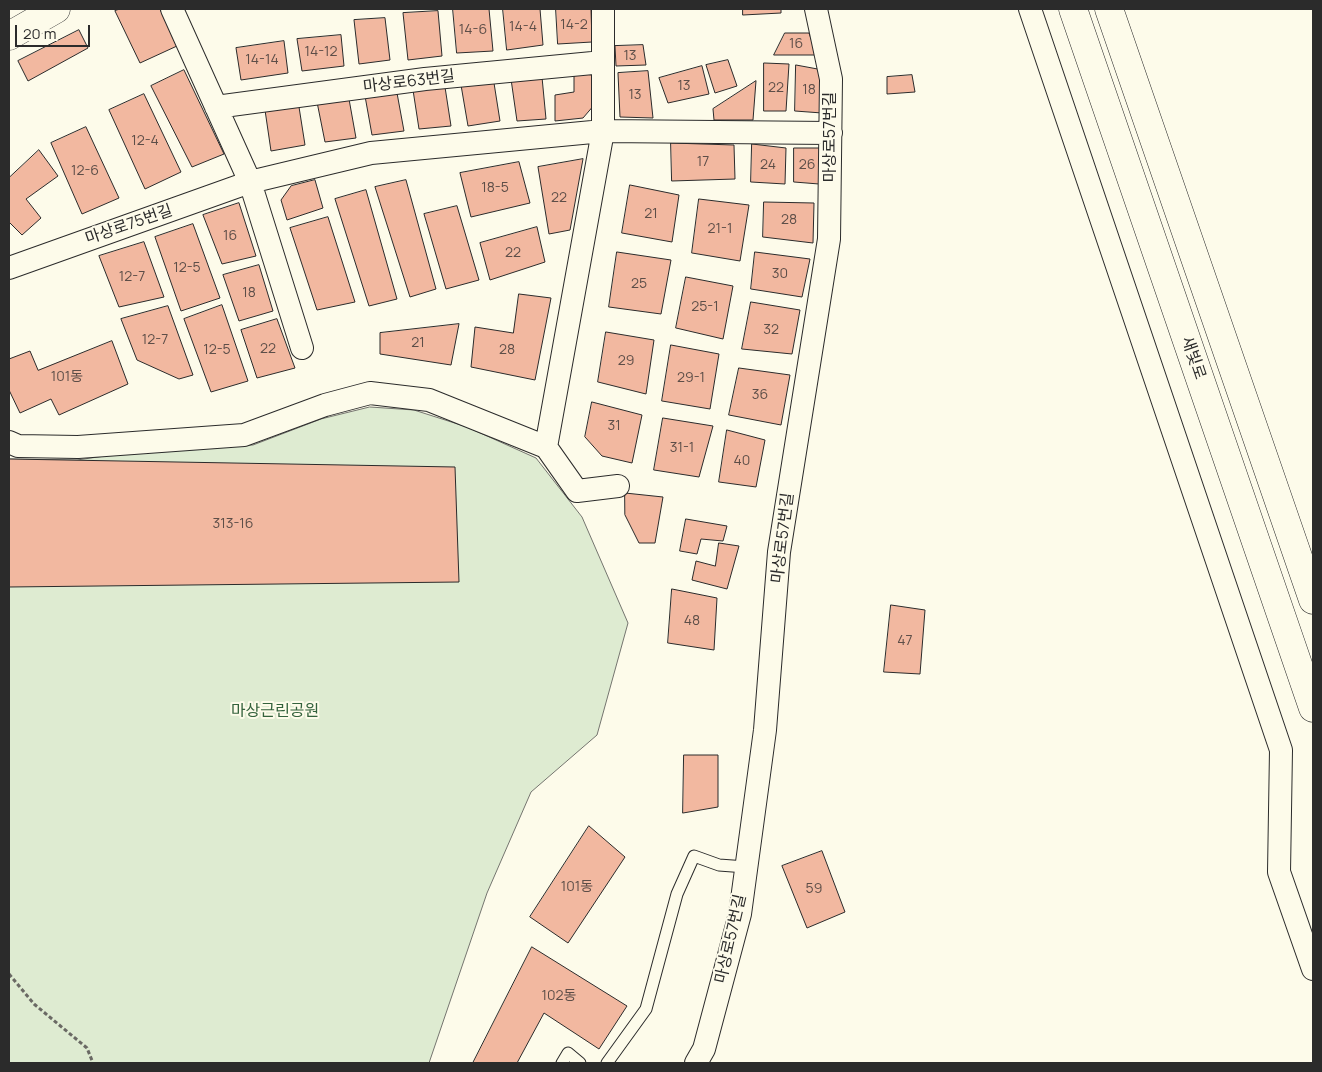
<!DOCTYPE html>
<meta charset="utf-8">
<style>
body{margin:0}
#map{position:relative;width:1322px;height:1072px;overflow:hidden;background:#fdfbea;font-family:Manrope,sans-serif}
canvas{display:block}
.frame{position:absolute;inset:0;border:10px solid #2b2b2b;pointer-events:none}
.scale{position:absolute;left:15px;top:25px;width:75px;height:22px;box-sizing:border-box;border:2px solid #2b2b2b;border-top:0;padding-left:6px;font-size:15px;line-height:18px;white-space:nowrap;color:#2b2b2b;-webkit-text-stroke:4px #fdfbea;paint-order:stroke}
</style>
<div id="map">
<canvas width="1322" height="1072"></canvas>
<div class="frame"></div>
<div class="scale">20 m</div>
</div>
<script>
const context = document.querySelector('canvas').getContext('2d');
context.lineJoin = 'round';
function fill(path, color) { context.fillStyle = color; context.fill(path, 'evenodd'); }
function strokePath(path, color, width, dash) { context.strokeStyle = color; context.lineWidth = width; context.lineCap = dash ? 'butt' : 'round'; context.setLineDash(dash || []); context.stroke(path); }
function label(font, color, halo, rows, align = 'center') {
  context.font = font + ' Manrope,"Noto Sans KR",sans-serif'; context.lineWidth = 4; context.setLineDash([]); context.textBaseline = 'middle'; context.strokeStyle = halo; context.fillStyle = color; for (const [text, x, y, turn = 0] of rows) {
    context.save(); context.translate(x, y); context.rotate((+turn || 0) * Math.PI / 180); context.textAlign = isNaN(turn) ? turn : align; if (halo) context.strokeText(text, 0, 0); context.fillText(text, 0, 0); context.restore();
  }
}
const green = new Path2D(`
 M 370,407 L 414,410 L 467,427 L 536,458 L 582,517 L 628,623 L 597,735 L 531,792 L 487,893 L 429,1063 L 9,1063 L 9,459 L 77,460 L 153,449 L 253,445 L 321,419 Z`);
fill(green, '#deebd1');
strokePath(green, '#74746e', 1);
const building = new Path2D(`
 M 120,9 L 160,9 L 177,46 L 140,63 L 115,11 Z
 M 453,9 L 489,9 L 493,51 L 457,53 Z
 M 503,9 L 540,9 L 543,45 L 507,50 Z
 M 556,9 L 591,9 L 592,42 L 558,44 Z
 M 743,9 L 781,9 L 781,13 L 743,15 Z
 M 438,11 L 442,56 L 408,60 L 403,13 Z
 M 385,18 L 390,60 L 359,64 L 354,20 Z
 M 79,30 L 88,48 L 28,81 L 18,61 Z
 M 785,33 L 809,33 L 817,55 L 774,55 Z
 M 341,35 L 344,66 L 302,71 L 297,39 Z
 M 284,41 L 288,73 L 241,80 L 236,48 Z
 M 643,45 L 646,65 L 616,66 L 615,46 Z
 M 728,60 L 737,86 L 715,93 L 706,65 Z
 M 764,63 L 789,64 L 786,111 L 764,111 Z
 M 796,65 L 823,70 L 822,113 L 795,111 Z
 M 702,66 L 709,94 L 668,103 L 659,78 Z
 M 184,70 L 224,154 L 192,167 L 151,86 Z
 M 594,71 L 595,104 L 583,118 L 555,121 L 555,95 L 574,92 L 574,75 Z
 M 648,71 L 653,118 L 620,117 L 618,73 Z
 M 912,75 L 915,92 L 887,94 L 887,77 Z
 M 542,77 L 546,119 L 517,121 L 511,79 Z
 M 756,81 L 753,120 L 714,120 L 713,109 Z
 M 494,83 L 500,121 L 468,126 L 461,85 Z
 M 445,87 L 451,126 L 419,129 L 413,90 Z
 M 397,93 L 404,131 L 372,135 L 365,96 Z
 M 144,94 L 181,172 L 145,189 L 109,110 Z
 M 349,99 L 356,138 L 325,142 L 317,102 Z
 M 299,107 L 305,145 L 271,151 L 265,110 Z
 M 86,127 L 119,198 L 82,214 L 51,143 Z
 M 671,143 L 734,145 L 735,179 L 672,181 Z
 M 752,144 L 786,148 L 785,184 L 751,182 Z
 M 794,148 L 820,148 L 819,184 L 794,182 Z
 M 39,150 L 58,176 L 26,199 L 41,218 L 22,235 L 9,222 L 9,178 Z
 M 583,159 L 570,230 L 549,234 L 538,167 Z
 M 519,162 L 530,203 L 471,217 L 460,173 Z
 M 315,180 L 323,208 L 287,220 L 281,200 L 291,186 Z
 M 406,180 L 436,289 L 410,297 L 375,187 Z
 M 630,185 L 679,195 L 672,242 L 622,233 Z
 M 366,190 L 397,299 L 369,306 L 335,199 Z
 M 699,199 L 749,205 L 740,261 L 692,253 Z
 M 764,202 L 814,203 L 813,243 L 763,237 Z
 M 239,203 L 256,256 L 222,264 L 203,215 Z
 M 457,206 L 479,280 L 446,289 L 424,214 Z
 M 328,217 L 355,302 L 317,310 L 290,228 Z
 M 193,224 L 220,298 L 181,311 L 155,237 Z
 M 537,227 L 545,262 L 490,280 L 480,243 Z
 M 144,242 L 164,297 L 119,307 L 99,256 Z
 M 617,252 L 671,260 L 661,314 L 609,307 Z
 M 755,252 L 810,259 L 802,297 L 751,289 Z
 M 259,265 L 273,311 L 239,321 L 223,275 Z
 M 686,277 L 733,286 L 723,339 L 676,328 Z
 M 519,294 L 551,298 L 535,380 L 471,367 L 475,327 L 513,333 Z
 M 751,302 L 800,310 L 792,354 L 742,349 Z
 M 222,305 L 248,381 L 211,392 L 184,319 Z
 M 168,306 L 193,375 L 179,379 L 137,360 L 121,319 Z
 M 277,319 L 295,368 L 257,378 L 241,330 Z
 M 459,324 L 451,365 L 380,354 L 380,333 Z
 M 606,332 L 654,340 L 646,394 L 598,382 Z
 M 112,341 L 128,384 L 59,415 L 51,399 L 20,413 L 9,390 L 9,359 L 30,351 L 38,370 Z
 M 671,345 L 719,354 L 710,409 L 662,401 Z
 M 739,368 L 790,375 L 781,425 L 729,415 Z
 M 592,402 L 642,415 L 632,463 L 602,456 L 585,437 Z
 M 663,418 L 713,426 L 699,477 L 654,470 Z
 M 727,430 L 765,440 L 756,487 L 719,482 Z
 M 9,459 L 455,467 L 459,582 L 9,587 Z
 M 625,493 L 663,497 L 655,543 L 639,543 L 625,515 Z
 M 686,519 L 727,526 L 723,541 L 701,539 L 697,554 L 680,551 Z
 M 719,543 L 739,546 L 727,589 L 692,580 L 696,561 L 715,566 Z
 M 672,589 L 717,598 L 714,650 L 668,643 Z
 M 891,605 L 925,610 L 920,674 L 884,672 Z
 M 684,755 L 718,755 L 718,807 L 683,813 Z
 M 589,826 L 625,857 L 568,943 L 530,917 Z
 M 822,851 L 845,912 L 807,928 L 782,866 Z
 M 532,947 L 627,1006 L 599,1049 L 544,1013 L 517,1063 L 473,1063 Z`);
fill(building, '#f2b8a0');
strokePath(building, '#2b2b2b', 1);
const service = new Path2D(`
 M 562,1063 L 568,1053 L 580,1063
 M 607,1063 L 646,1009 L 677,894 L 694,856 L 719,865 L 746,867`);
const minor = new Path2D(`
 M 172,9 L 250,182 L 302,348
 M 1030,9 L 1281,750 L 1279,872 L 1313,969
 M 216,107 L 425,79 L 603,62
 M 9,268 L 250,182 L 371,153 L 603,131 L 831,133
 M 9,442 L 18,446 L 78,447 L 244,435 L 325,405 L 370,393 L 429,400 L 546,447 L 577,491 L 618,486
 M 546,447 L 603,131 L 603,9
 M 696,1063 L 704,1049 L 740,914 L 765,730 L 779,552 L 829,239 L 831,79 L 816,9`);
const tertiary = new Path2D(`
 M 9,36 L 56,9`);
const trunk = new Path2D(`
 M 1073,9 L 1313,708
 M 1109,9 L 1313,600`);
strokePath(service, '#2b2b2b', 13);
strokePath(minor, '#2b2b2b', 24);
strokePath(tertiary, '#2b2b2b', 29);
strokePath(trunk, '#2b2b2b', 29);
strokePath(new Path2D(`
 M 9,974 L 34,1004 L 87,1048 L 93,1063`), '#6a6964', 3, [4, 2.5]);
strokePath(service, '#fdfbea', 11);
strokePath(minor, '#fdfbea', 22);
strokePath(tertiary, '#fdfbea', 28);
strokePath(trunk, '#fdfbea', 28);
label('14px', '#5d4e48', null, [
 ["14-2",574,25],
 ["14-4",523,27],
 ["14-6",473,30],
 ["16",796,44],
 ["14-12",321,52],
 ["13",630,56],
 ["14-14",262,60],
 ["13",684,86],
 ["22",776,88],
 ["18",809,90],
 ["13",635,95],
 ["12-4",145,141],
 ["17",703,162],
 ["24",768,165],
 ["26",807,165],
 ["12-6",85,171],
 ["18-5",495,188],
 ["22",559,198],
 ["21",651,214],
 ["28",789,220],
 ["21-1",720,229],
 ["16",230,236],
 ["22",513,253],
 ["12-5",187,268],
 ["30",780,274],
 ["12-7",132,277],
 ["25",639,284],
 ["18",249,293],
 ["25-1",705,307],
 ["32",771,330],
 ["12-7",155,340],
 ["21",418,343],
 ["22",268,349],
 ["12-5",217,350],
 ["28",507,350],
 ["29",626,361],
 ["101동",67,377],
 ["29-1",691,378],
 ["36",760,395],
 ["31",614,426],
 ["31-1",682,448],
 ["40",742,461],
 ["313-16",233,524],
 ["48",692,621],
 ["47",905,641],
 ["101동",577,887],
 ["59",814,889],
 ["102동",559,996]
]);
label('16px', '#2b2b2b', '#fdfbea', [
 ["마상로63번길",409,82,-7],
 ["마상로57번길",831,137,-90],
 ["마상로75번길",129,225,-19],
 ["새빛로",1193,358,71],
 ["마상로57번길",783,538,-83],
 ["마상로57번길",731,939,-77]
]);
label('16px', '#34623c', '#fdfbea', [
 ["마상근린공원",275,712]
]);
</script>
